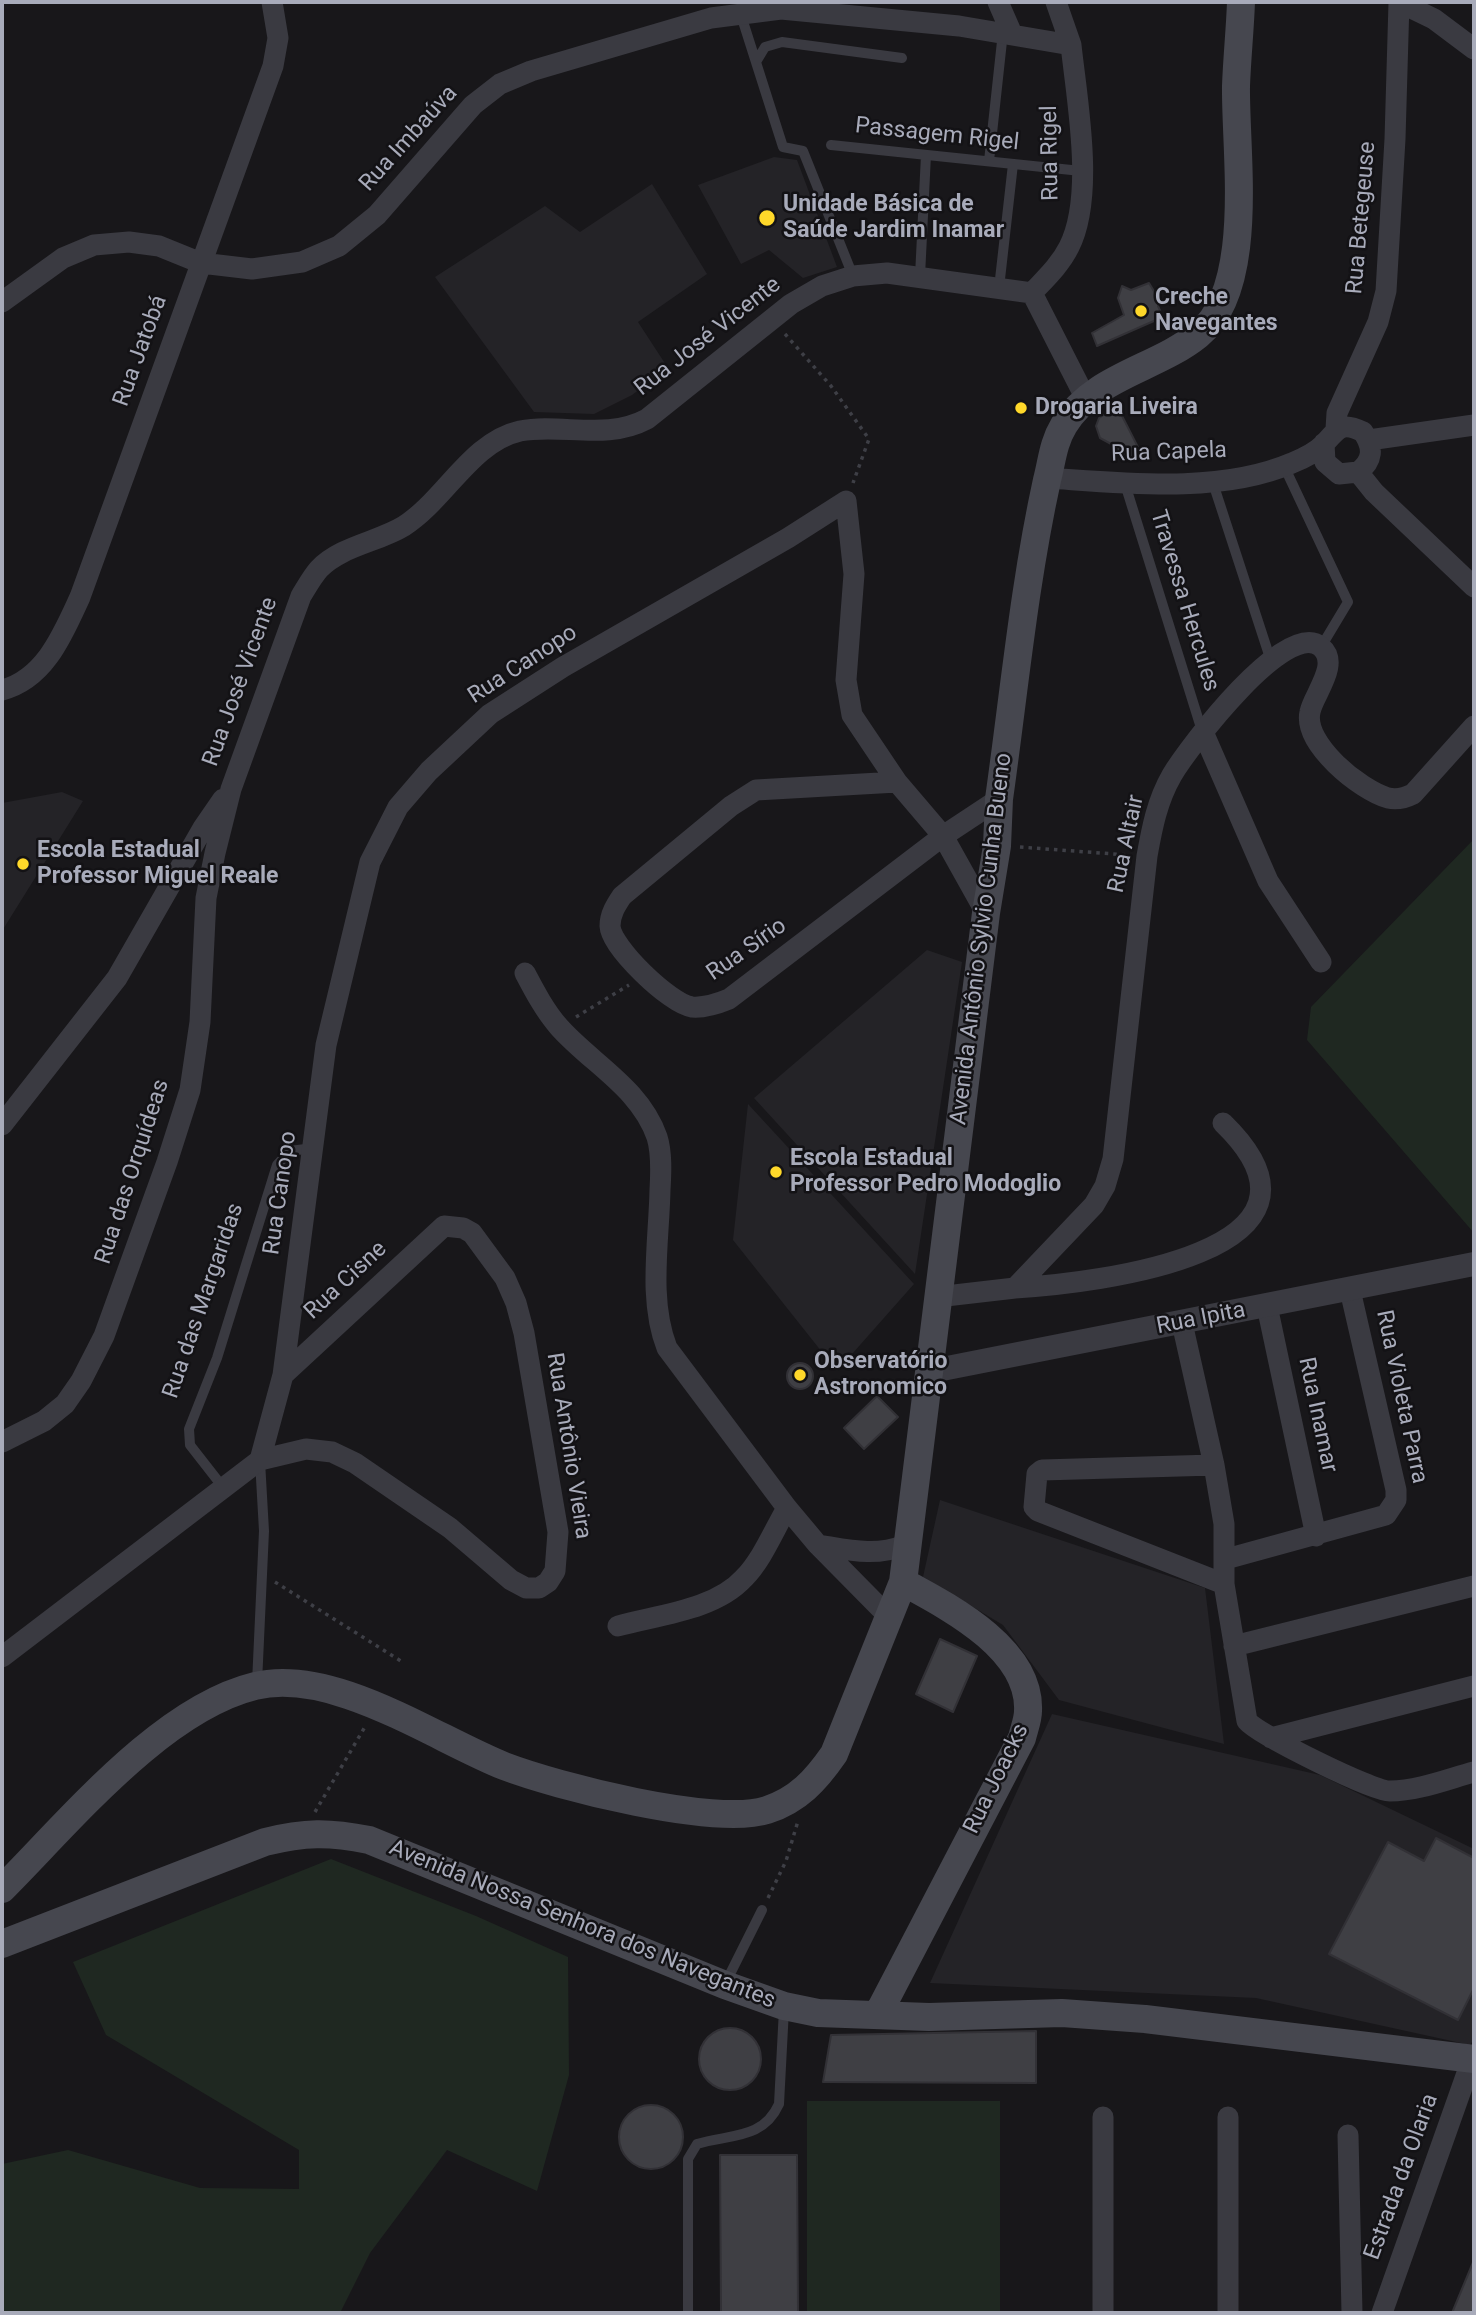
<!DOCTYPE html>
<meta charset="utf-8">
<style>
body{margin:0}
#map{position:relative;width:1476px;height:2315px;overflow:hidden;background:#18171a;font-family:Roboto,sans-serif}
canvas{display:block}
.frame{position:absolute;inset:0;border:4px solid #a8abba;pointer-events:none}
</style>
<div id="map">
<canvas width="1476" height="2315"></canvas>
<div class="frame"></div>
</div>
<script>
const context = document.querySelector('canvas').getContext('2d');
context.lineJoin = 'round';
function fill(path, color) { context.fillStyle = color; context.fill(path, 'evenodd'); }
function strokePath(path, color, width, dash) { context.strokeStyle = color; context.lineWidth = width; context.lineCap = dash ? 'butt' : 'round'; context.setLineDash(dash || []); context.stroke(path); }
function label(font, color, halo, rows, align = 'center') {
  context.font = font + ' Roboto,sans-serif'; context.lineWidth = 5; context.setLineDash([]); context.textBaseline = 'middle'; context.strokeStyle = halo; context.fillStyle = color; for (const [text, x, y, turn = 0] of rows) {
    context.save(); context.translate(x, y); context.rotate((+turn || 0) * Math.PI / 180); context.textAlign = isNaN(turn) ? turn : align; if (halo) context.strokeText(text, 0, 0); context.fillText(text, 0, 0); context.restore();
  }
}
fill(new Path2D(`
 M 774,157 L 797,160 L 837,267 L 803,278 L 769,250 L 741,264 L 698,185 Z
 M 652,184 L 707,274 L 638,322 L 668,368 L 632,395 L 594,414 L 534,412 L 435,277 L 545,206 L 580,232 Z
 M 62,792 L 83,801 L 2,931 L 2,803 Z
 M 927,950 L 962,962 L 915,1274 L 754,1098 Z
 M 748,1104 L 914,1284 L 837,1371 L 733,1240 Z
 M 940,1500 L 1205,1588 L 1224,1744 L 1059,1700 L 1003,1625 L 923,1577 Z
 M 1052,1714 L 1320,1775 L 1474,1849 L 1474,2039 L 1470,2045 L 1256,1998 L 930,1983 Z`), '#242327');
fill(new Path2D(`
 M 1474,839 L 1474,1233 L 1307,1040 L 1311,1007 Z
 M 331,1859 L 476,1916 L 568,1957 L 569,2075 L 537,2191 L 447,2150 L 370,2253 L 340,2313 L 2,2313 L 2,2164 L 68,2150 L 200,2188 L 299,2189 L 299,2150 L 106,2035 L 73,1962 Z
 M 807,2101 L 1000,2101 L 1000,2313 L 807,2313 Z`), '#1f2821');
const building = new Path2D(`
 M 1149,283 L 1160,301 L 1158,306 L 1163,317 L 1097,346 L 1092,333 L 1124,315 L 1118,298 L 1122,286 L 1131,290 Z
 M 1117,406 L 1143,457 L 1122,458 L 1117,455 L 1113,445 L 1100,438 L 1096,426 L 1099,418 Z
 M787 1376a13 13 0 1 1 26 0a13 13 0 1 1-26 0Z
 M 877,1396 L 898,1417 L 864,1449 L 844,1428 Z
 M 940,1639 L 977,1656 L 953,1712 L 916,1694 Z
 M 1436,1838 L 1474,1858 L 1474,1988 L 1458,2020 L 1329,1954 L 1388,1842 L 1424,1861 Z
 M699 2059a31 31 0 1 1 62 0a31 31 0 1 1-62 0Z
 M 1036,2031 L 1036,2083 L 823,2082 L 831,2035 Z
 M619 2137a32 32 0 1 1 64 0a32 32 0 1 1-64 0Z
 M 720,2155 L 797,2155 L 798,2313 L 721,2313 Z
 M 1474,2260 L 1474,2313 L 1452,2313 Z`);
fill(building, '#3f3f44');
strokePath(building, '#323136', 2);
strokePath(new Path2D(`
 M 785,334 L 831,386 L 869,439 L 853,483
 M 1020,847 L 1128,855
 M 576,1017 L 629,985
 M 275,1582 L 404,1663
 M 315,1812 L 366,1725
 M 768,1898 L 786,1861 L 798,1821`), '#3e3f46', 3.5, [3.5, 5]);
strokePath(new Path2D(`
 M 740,12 L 783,147 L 803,151 L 853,276
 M 756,62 L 765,47 L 782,42 L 902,58
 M 831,145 L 1081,171
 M 989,161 L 1003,32
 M 920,276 L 926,155
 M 999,288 L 1013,164
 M 1284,466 L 1348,602 L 1321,647
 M 1212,480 L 1271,661
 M 1125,484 L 1202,731
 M 222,1486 L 190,1445 L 189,1429 L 217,1358 L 277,1165 L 290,1151 L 313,1148
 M 257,1683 L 264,1531 L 260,1461
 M 726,1982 L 762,1910
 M 688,2313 L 688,2159 L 697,2144 C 729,2134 763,2140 779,2104 L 784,2009`), '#3a3a41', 10);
strokePath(new Path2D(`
 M 998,2 L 1012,34
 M 1399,2 L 1434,19 L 1474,49
 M 1071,45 C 1077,101 1095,196 1069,247 C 1060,265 1046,278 1032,293 L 1086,399
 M 2,302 L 63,258 L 94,245 L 129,242 L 159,246 L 201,263 L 252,269 L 302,262 L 339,246 L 377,215 L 473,105 L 500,84 L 531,71 L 711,18 L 781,9 L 959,26 L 1071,45 L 1056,2
 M 1336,429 L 1337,413 L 1378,322 L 1386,291 L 1395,139 L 1399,2
 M 1369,440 L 1474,425
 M 1358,472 L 1374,492 L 1474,587
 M 1048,478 C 1124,483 1220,494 1292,463 C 1302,459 1316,452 1324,444 C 1338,429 1341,421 1363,432 C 1374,448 1373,461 1358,472 L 1339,474 L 1325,462 L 1324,443
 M 2,690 C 45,679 63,634 80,597 L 273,66 L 278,38 L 272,2
 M 1203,732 L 1268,881 L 1321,962
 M 897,782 L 756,790 L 731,806 L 622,896 C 616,905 610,914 610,926 C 611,947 670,1004 692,1007 C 705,1008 717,1004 729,999 L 943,836 L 999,799
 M 525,973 C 535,992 545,1011 559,1027 C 592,1064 640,1088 657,1137 C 662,1153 661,1173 660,1190 C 659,1241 648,1300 667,1348 L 787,1508 L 818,1545 L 890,1618
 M 2,1125 L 117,978 L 203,828 L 223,799
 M 1015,1288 C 1096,1283 1357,1253 1223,1123
 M 937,1297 L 1015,1288 L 1094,1205 L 1105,1186 L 1113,1159 L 1147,856 C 1152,828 1157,801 1172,775 C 1188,748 1287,617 1321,647 C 1341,664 1313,695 1310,712 C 1303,744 1360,790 1388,798 C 1397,800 1405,798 1413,794 L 1474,726
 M 1267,1306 L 1316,1536
 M 1182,1323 L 1214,1465 L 1224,1524 L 1224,1584 L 1247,1721 C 1259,1735 1374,1792 1390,1791 C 1418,1791 1448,1779 1474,1772
 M 2,1442 L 44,1421 L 65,1404 L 81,1381 L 104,1336 L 167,1162 L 190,1090 L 200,1022 L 206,898 L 215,853 L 231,789 L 301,596 C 306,588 312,577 319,569 C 341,546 378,542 404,526 C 445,500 471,442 520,431 C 562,423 606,441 647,419 L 791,304 L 822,286 L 853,276 L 887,273 L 1032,293
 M 260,1460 L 283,1375 L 326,1045 L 370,862 L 398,807 L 429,771 L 490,714 L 563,667 L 788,538 L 846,501 L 854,574 L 846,680 L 852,715 L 897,782 L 943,836 L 986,913
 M 1214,1465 L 1042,1470 L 1037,1474 L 1034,1507 L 1038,1511 L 1224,1584
 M 818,1545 C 849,1550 875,1557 905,1545
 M 1226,1559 L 1386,1515 L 1396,1500 L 1396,1490 L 1350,1290
 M 618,1626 C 658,1615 715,1610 744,1578 C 762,1560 774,1530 787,1508
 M 1234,1646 L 1474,1586
 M 2,1657 L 260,1460 L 306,1449 L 332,1452 L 355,1463 L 450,1528 L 511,1580 L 526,1588 L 539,1588 L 548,1582 L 555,1571 L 558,1532 L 524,1333 L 516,1303 L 505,1278 L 472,1233 L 463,1228 L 444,1226 L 283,1375
 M 1271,1738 L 1474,1686
 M 1348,2135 L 1352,2313
 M 1103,2313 L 1103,2117
 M 1228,2313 L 1228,2117
 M 1382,2313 L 1472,2059`), '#3a3a41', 21);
strokePath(new Path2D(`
 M 927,1372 L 1474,1264`), '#3a3a41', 24);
strokePath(new Path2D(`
 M 2,1889 C 69,1822 161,1709 255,1686 C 333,1667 434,1738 504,1766 C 556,1786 715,1827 767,1810 C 798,1800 816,1780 834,1754 L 903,1582 L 986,913 L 997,846 L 999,799 C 1014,693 1024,585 1047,480 C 1052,461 1053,443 1064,425 C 1094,376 1156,369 1198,335 C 1256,288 1235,154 1236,86 C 1237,58 1240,30 1241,2
 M 2,1944 L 265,1842 C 305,1832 329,1832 369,1840 L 725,1985 L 784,2006 L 818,2013 L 929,2017 L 1062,2013 L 1145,2019 L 1474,2059
 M 878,2014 L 1022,1738 C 1024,1729 1028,1720 1028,1711 C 1031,1649 949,1607 903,1582`), '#46474f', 28);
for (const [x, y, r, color] of [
 [767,218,9,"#ffd82a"],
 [1141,311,7,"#ffd82a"],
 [1021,408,7,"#ffd82a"],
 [23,864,7,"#ffd82a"],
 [776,1172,7,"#ffd82a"],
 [800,1375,7,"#ffd82a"]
]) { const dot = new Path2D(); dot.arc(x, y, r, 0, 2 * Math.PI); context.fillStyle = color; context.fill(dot); strokePath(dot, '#131215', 2.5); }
label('23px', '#a8abba', '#131215', [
 ["Passagem Rigel",937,135,6],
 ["Rua Imbaúva",409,139,-48],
 ["Rua Rigel",1051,153,-91],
 ["Rua Betegeuse",1362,218,-85],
 ["Rua José Vicente",708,337,-38],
 ["Rua Jatobá",141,351,-70],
 ["Rua Capela",1169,453,-2],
 ["Travessa Hercules",1184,601,73],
 ["Rua Canopo",523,665,-33],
 ["Rua José Vicente",241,682,-70],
 ["Rua Altair",1127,844,-78],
 ["Avenida Antônio Sylvio Cunha Bueno",982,939,-83],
 ["Rua Sírio",747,950,-35],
 ["Rua das Orquídeas",133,1172,-72],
 ["Rua Canopo",281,1193,-82],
 ["Rua Cisne",346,1281,-43],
 ["Rua das Margaridas",204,1301,-71],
 ["Rua Ipita",1201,1319,-11],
 ["Rua Violeta Parra",1401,1397,78],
 ["Rua Inamar",1317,1415,78],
 ["Rua Antônio Vieira",568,1446,81],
 ["Rua Joacks",997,1779,-64],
 ["Avenida Nossa Senhora dos Navegantes",582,1925,22],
 ["Estrada da Olaria",1402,2177,-70]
]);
label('bold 23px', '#a8abba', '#131215', [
 ["Unidade Básica de",783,205],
 ["Saúde Jardim Inamar",783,231],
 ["Creche",1155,298],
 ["Navegantes",1155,324],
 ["Drogaria Liveira",1035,408],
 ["Escola Estadual",37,851],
 ["Professor Miguel Reale",37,877],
 ["Escola Estadual",790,1159],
 ["Professor Pedro Modoglio",790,1185],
 ["Observatório",814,1362],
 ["Astronomico",814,1388]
], 'left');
</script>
